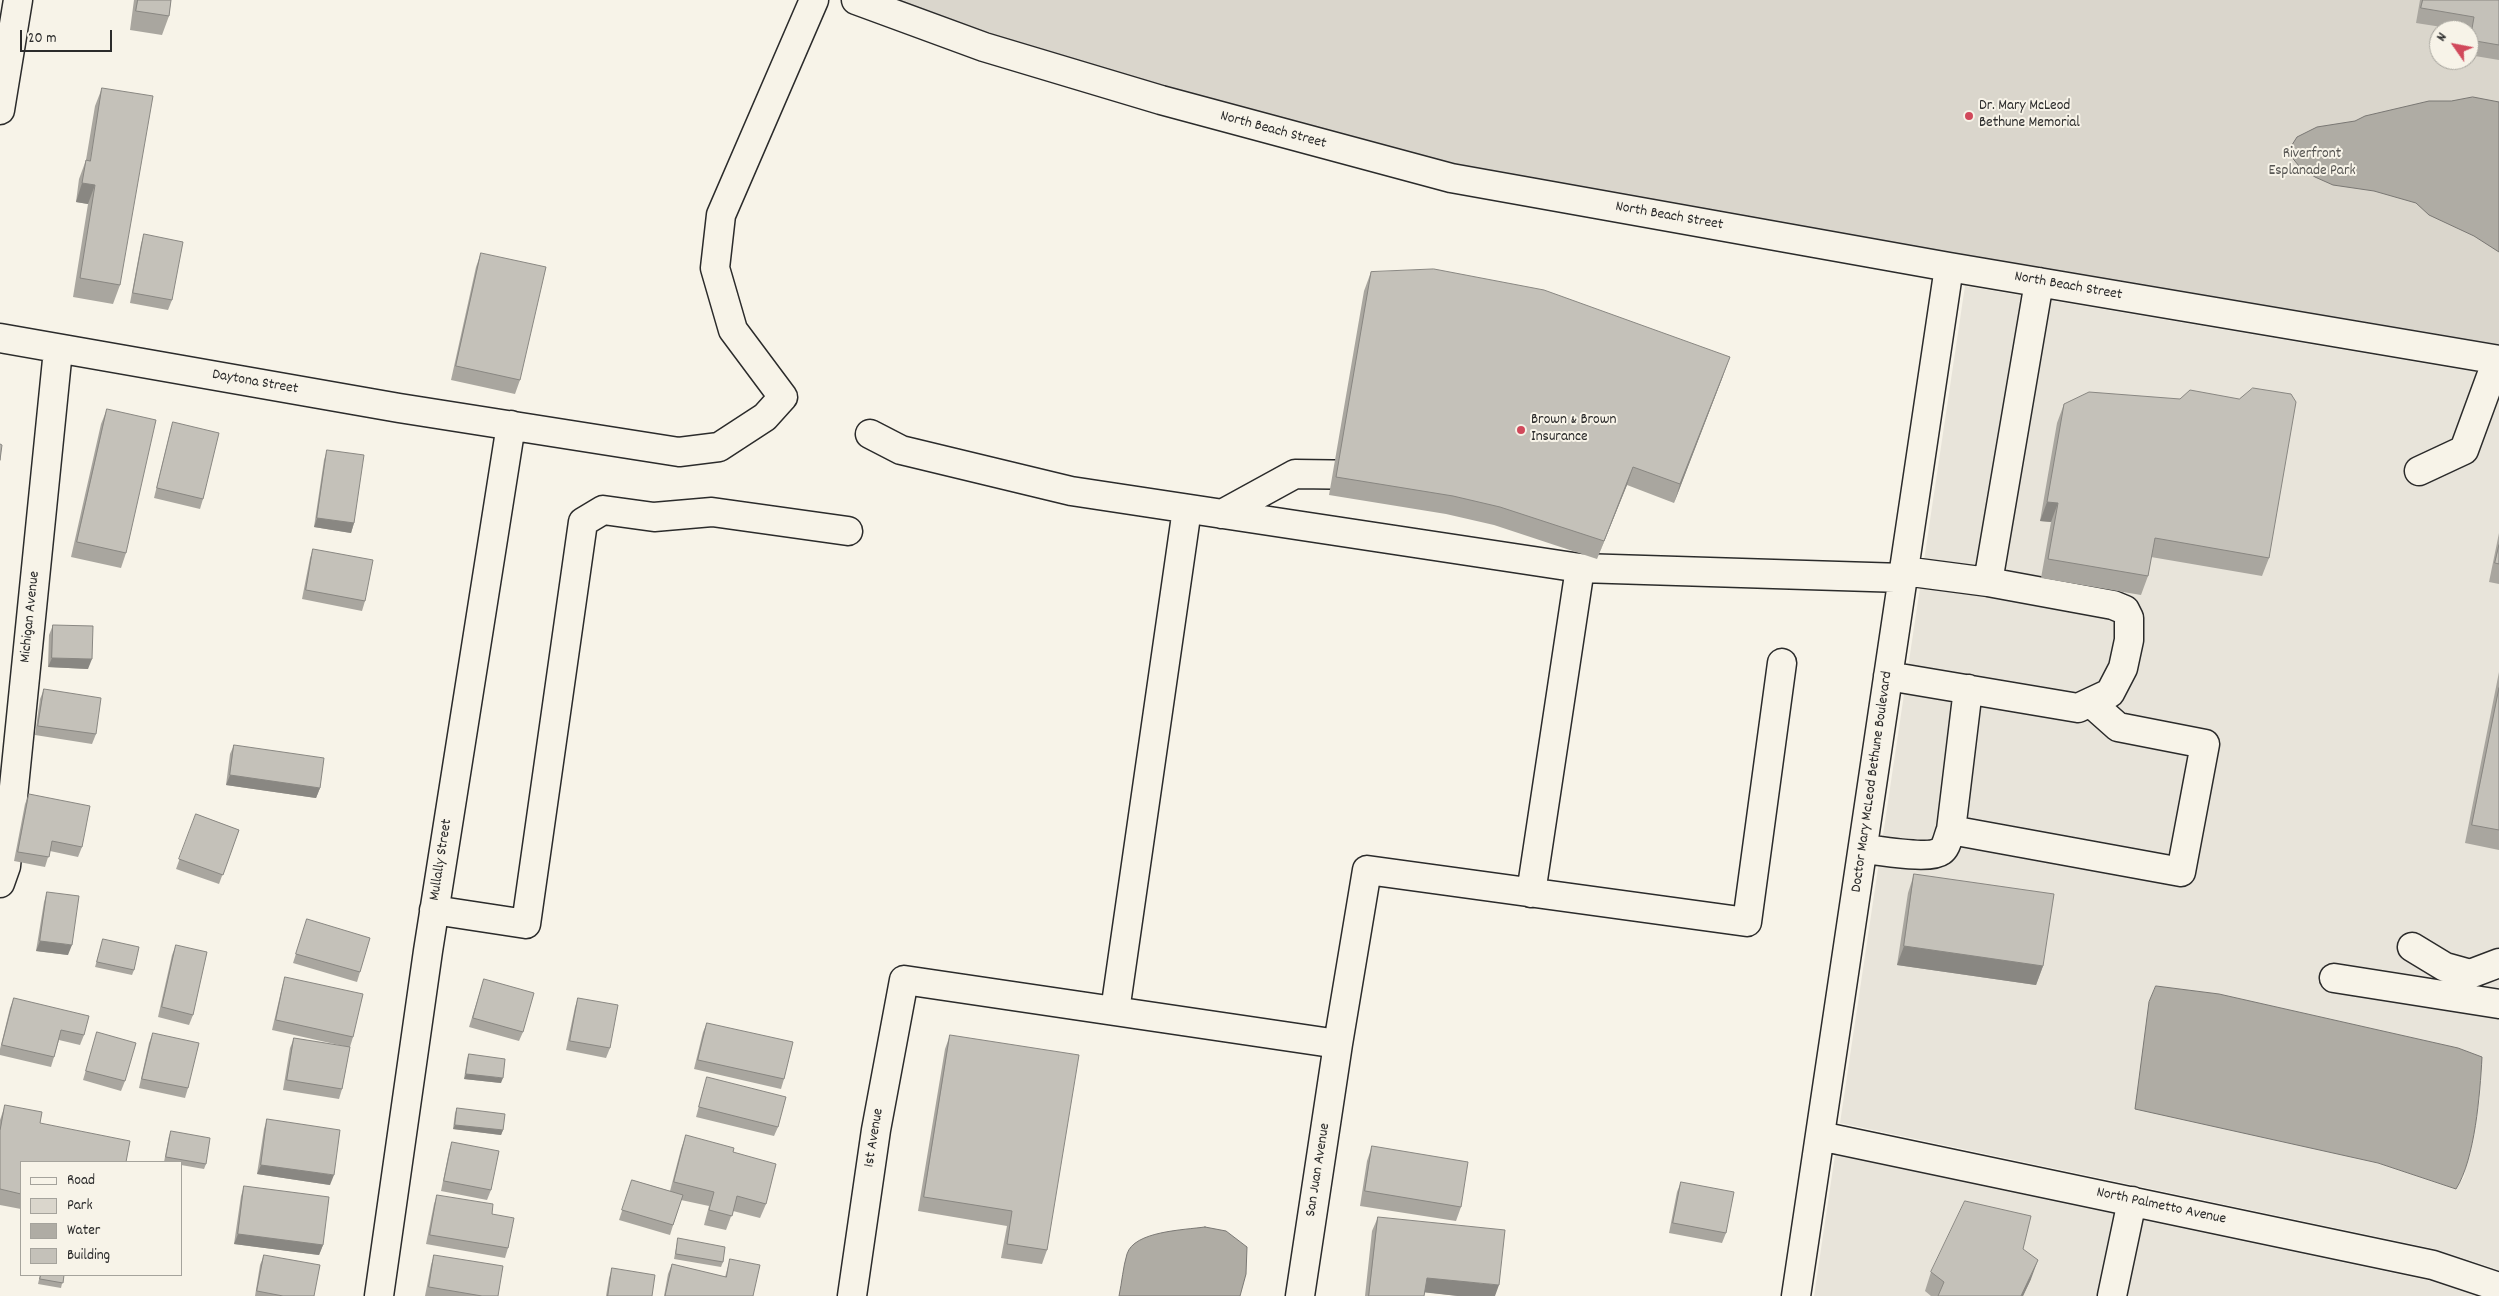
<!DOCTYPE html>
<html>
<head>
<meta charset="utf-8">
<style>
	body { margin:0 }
	#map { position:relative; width:2499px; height:1296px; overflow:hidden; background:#f7f3e8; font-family:Dekko,sans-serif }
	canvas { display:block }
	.legend { position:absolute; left:20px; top:1161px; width:162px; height:115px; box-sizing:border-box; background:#f7f3e8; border:1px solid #a5a39c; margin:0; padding:6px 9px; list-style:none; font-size:15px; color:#2b2b2b }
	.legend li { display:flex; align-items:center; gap:10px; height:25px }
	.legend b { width:25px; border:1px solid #a5a39c }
	.north { position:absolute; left:2429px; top:20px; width:50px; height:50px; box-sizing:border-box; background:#f7f3e8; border:1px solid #a5a39c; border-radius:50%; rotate:303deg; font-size:14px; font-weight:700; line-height:20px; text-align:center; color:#2b2b2b }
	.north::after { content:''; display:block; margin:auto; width:18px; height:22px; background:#d1495b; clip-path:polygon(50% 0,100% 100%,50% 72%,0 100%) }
	.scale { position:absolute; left:20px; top:30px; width:92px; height:22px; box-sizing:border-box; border:2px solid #2b2b2b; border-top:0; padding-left:6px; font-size:15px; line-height:18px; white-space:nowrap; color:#2b2b2b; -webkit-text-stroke:4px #f7f3e8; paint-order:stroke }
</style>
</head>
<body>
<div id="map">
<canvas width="2499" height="1296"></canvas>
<ul class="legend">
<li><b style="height:6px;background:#f7f3e8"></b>Road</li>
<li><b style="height:14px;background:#dad6cc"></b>Park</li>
<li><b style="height:14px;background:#afaca4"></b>Water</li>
<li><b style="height:14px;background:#c4c1b9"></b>Building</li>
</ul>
<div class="north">N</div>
<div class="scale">20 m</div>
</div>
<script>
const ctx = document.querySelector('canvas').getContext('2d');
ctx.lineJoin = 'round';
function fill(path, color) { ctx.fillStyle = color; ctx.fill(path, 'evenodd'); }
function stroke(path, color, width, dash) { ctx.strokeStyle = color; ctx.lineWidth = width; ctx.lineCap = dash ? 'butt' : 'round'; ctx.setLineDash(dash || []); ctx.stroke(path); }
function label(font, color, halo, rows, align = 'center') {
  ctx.font = font + ' Dekko,sans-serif'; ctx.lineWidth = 4; ctx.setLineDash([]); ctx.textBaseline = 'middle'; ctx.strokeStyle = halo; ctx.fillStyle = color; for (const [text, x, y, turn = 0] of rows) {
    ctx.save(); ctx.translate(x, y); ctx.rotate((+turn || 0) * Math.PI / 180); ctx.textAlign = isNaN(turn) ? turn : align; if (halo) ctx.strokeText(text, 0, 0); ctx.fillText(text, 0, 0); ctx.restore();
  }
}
const built = new Path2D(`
	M1965,286l534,90v894l-64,-21 -595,-126zM2156,986l63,8 239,54 23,9 -1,41 -16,79 -9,12 -77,-26z
	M1835,1155l596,126 45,15h-662z`);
const green = new Path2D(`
	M856,0h1643v360l-1048,-182zM2439,30h30v30h-30z`);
const water = new Path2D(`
	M2473,97l26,5v150l-25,-16 -45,-21 -13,-12 -42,-12 -41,-6 -18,-8 -16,-11 -9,-11v-7l7,-11 20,-10 38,-6 10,-5 64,-15h22z
	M2156,986l63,8 239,54 24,9c-2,37 -7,102 -26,132l-78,-26 -243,-54 14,-107z
	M1205,1227l21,4 21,16 -1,27 -6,22h-121c3,-14 4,-29 8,-42 7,-23 57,-24 78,-27z`);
const minor = new Path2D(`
	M856,0l128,47 177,53 290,78 498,89 550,93
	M0,110l18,-110
	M0,338l399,70 280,44 40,-5 46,-30 18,-20 -50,-67 -18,-62 6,-53 93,-215
	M870,434l31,16 170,41 509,77 323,10
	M2419,471l45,-21 33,-90
	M1222,514l73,-40 75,1
	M1904,571l84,11 51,-300
	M1888,676l190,32 32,-15 13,-25 6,-28v-22l-4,-8 -12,-5 -125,-23
	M1951,830l230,42 24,-128 -87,-17 -27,-24
	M1863,849c17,1 66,11 78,2 6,-4 7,-15 10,-21l17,-141
	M0,883l6,-17 52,-516
	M1531,893l49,-325
	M434,910l92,14 57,-402 20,-12 51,7 58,-5 136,19
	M2412,947l33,20 25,7 29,-11
	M2334,978l165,26
	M1115,1011l72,-502
	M1820,1136l613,129 66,22
	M379,1296l49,-345 83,-526
	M852,1296l24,-166 28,-150 434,64 29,-174 380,52 35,-259
	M1300,1296l38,-252
	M1796,1296l153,-1029
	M2112,1296l20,-95`);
const wall = new Path2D(`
	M134,0h37l-2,16 -7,19 -32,-5z
	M2420,0h79v60l-30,-5v-25h-8l-45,-7z
	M102,88l18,197 -7,19 -40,-7 15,-93 -12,-2 3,-23 7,-19 9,-54z
	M144,234l28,66 -4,10 -38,-7 11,-59z
	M481,253l39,127 -5,14 -64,-14 25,-113z
	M1371,272l352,104 -49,127 -47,-18 -30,74 -103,-34 -48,-11 -117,-19 35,-204z
	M2064,404l205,154 -7,18 -111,-19 -3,19 -7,19 -100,-17 10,-56 -11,-1 17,-98z
	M107,409l19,144 -5,15 -50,-11 30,-133z
	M173,422l30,77 -3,10 -46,-11 16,-66z
	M327,450l27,73 -3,10 -37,-6 10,-67z
	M2499,533v51l-10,-2z
	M313,549l52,52 -3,10 -60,-12 8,-41z
	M53,625l35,44 -40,-2 1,-32z
	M2499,672v178l-34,-7z
	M44,689l52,45 -4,10 -57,-9 5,-36z
	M234,745l86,43 -4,10 -90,-13 4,-31z
	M29,794l53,53 -4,10 -28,-6 -5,16 -31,-6 11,-57z
	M196,814l43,16 -20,54 -43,-15z
	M1914,874l129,92 -7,19 -139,-20 11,-72z
	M47,892l21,63 -32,-4 8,-49z
	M307,919l53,53 -3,10 -64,-19z
	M103,939l31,31 -2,5 -37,-8z
	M176,945l17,70 -4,10 -31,-8 14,-62z
	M285,977l68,60 -3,10 -8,42 -3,10 -56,-9 7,-42 4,-10 54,9 -76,-17 10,-43z
	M484,979l39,53 -4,9 -50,-14z
	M14,998l70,37 -4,10 -21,-5 -5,17 -3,10 -51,-12v-6l10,-41z
	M578,998l32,50 -4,10 -40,-8 9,-43z
	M707,1023l77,56 -3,10 -87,-20 9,-37z
	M97,1032l28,49 -4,10 -38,-11z
	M153,1033l35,55 -3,10 -46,-10 10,-45z
	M950,1035l97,215 -5,14 -41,-6 6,-32 -89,-15 27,-162z
	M469,1054l32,29 -37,-4 3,-20z
	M707,1077l71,50 -4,9 -78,-19 8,-30z
	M5,1105l16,57v47l-21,-4v-85z
	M457,1108l46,22 -2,5 -48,-6 2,-16z
	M267,1119l63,66 -73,-11 7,-45z
	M171,1131l35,33 -2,5 -23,-4v-3h-17l5,-26z
	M686,1135l47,17 33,52 -6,14 -27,-7 -7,19 -22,-5 5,-19 -28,-6 -11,35 -51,-15 13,-40 38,11 11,-42z
	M452,1142l39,48 -4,10 -46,-9 8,-40z
	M1372,1146l89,61 -5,14 -96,-15 7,-45z
	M1681,1182l45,51 -4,10 -53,-10 8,-41z
	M244,1186l79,59 -4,10 -85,-11 7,-48z
	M437,1195l55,19 16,34 -3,10 -79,-14 8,-40z
	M1378,1217l117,79h-37l-33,-4 -1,4h-59l7,-65z
	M678,1238l45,24 -2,5 -47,-8 3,-16z
	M2023,1249l8,30 -8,17h-92l-6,-5 6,-19z
	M264,1255l50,41h-59l5,-31z
	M434,1255l64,41h-73l6,-31z
	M730,1259l23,37h-89l4,-22 4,-10 53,13z
	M612,1268l40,28h-46l3,-18z
	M40,1275h24l-3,13 -23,-4z`);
const shadedWall = new Path2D(`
	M82,183l13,2 -7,19 -12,-2z
	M1730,357l-7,19 -49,127 6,-19z
	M1633,467l-6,18 -30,74 7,-18z
	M2047,502l11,1 -7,19 -11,-1z
	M317,518l37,5 -3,10 -37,-6z
	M52,658l40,1 -4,10 -40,-2z
	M230,775l90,13 -4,10 -90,-13z
	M40,941l32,4 -4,10 -32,-4z
	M1904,946l139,20 -7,19 -139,-20z
	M466,1074l37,4 -2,5 -37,-4z
	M455,1125l48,5 -2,5 -48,-6z
	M261,1165l73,10 -4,10 -73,-11z
	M238,1234l85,11 -4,10 -85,-11z
	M2038,1260l-7,19 -8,17h-2z
	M1427,1278l72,7 -4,11h-37l-37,-4z`);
const building = new Path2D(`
	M138,0h33l-2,16 -33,-5z
	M2423,0h76v45l-29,-5 4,-23 -53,-9z
	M102,88l51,8 -33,189 -40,-7 15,-93 -13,-2 4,-23 4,1z
	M144,234l39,8 -11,58 -39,-7z
	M481,253l65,14 -26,113 -64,-14z
	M1434,269l110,21 186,67 -50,127 -47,-17 -29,74 -104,-34 -47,-11 -117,-19 35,-205z
	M2253,388l38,6 5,8 -27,156 -114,-20 -7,38 -100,-17 10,-56 -11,-1 17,-98 25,-12 91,7 10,-9 49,9z
	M107,409l49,11 -30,133 -49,-11z
	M173,422l46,11 -16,66 -46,-11z
	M0,444l2,1 -2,15z
	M327,450l37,5 -10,68 -37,-5z
	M2499,545v19l-4,-1z
	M313,549l60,11 -8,41 -59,-11z
	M53,625l40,1 -1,33 -40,-1z
	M2499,688v142l-27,-5z
	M44,689l57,9 -5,36 -58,-8z
	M234,745l90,13 -4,30 -90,-13z
	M29,794l61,12 -8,41 -30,-6 -3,16 -31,-5z
	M196,814l43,16 -16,45 -44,-16z
	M1914,874l140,20 -11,72 -139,-20z
	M47,892l32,4 -7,49 -32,-4z
	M307,919l63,19 -10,34 -64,-18z
	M103,939l36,8 -5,23 -37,-8z
	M176,945l31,7 -14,63 -31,-8z
	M285,977l78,17 -10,43 -77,-17z
	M484,979l50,14 -11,39 -50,-14z
	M14,998l75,18 -5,19 -23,-5 -7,27 -52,-12z
	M578,998l40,7 -8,43 -40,-7z
	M707,1023l86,19 -9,37 -86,-19z
	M97,1032l39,11 -11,38 -39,-10z
	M153,1033l46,10 -11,45 -46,-9z
	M950,1035l129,20 -32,195 -40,-6 5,-33 -88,-14z
	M294,1038l56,9 -8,42 -55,-9z
	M469,1054l36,5 -2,19 -37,-4z
	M707,1077l79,20 -8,30 -79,-20z
	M5,1105l37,7 -2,11 90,18 -4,21h-105v32l-21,-5v-58z
	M457,1108l48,6 -2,16 -48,-5z
	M267,1119l73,11 -6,45 -73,-10z
	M171,1131l39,7 -4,26 -40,-7z
	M686,1135l48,13 -1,4 43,12 -10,40 -29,-8 -5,20 -23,-6 5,-18 -40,-10z
	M452,1142l47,9 -8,39 -47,-9z
	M1372,1146l96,16 -7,45 -96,-16z
	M632,1180l51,15 -10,30 -51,-15z
	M1681,1182l53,10 -8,41 -53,-10z
	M244,1186l85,11 -6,48 -85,-11z
	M437,1195l56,9 -1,10 22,4 -6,30 -78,-13z
	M1965,1201l66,15 -8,33 15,11 -17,36h-83l6,-14 -13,-10z
	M1378,1217l127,13 -6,55 -72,-7 -3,18h-55z
	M678,1238l47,9 -2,15 -47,-8z
	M264,1255l56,10 -6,31h-31l-26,-5z
	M434,1255l69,11 -5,30h-16l-53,-9z
	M730,1259l30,6 -7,31h-88l7,-32 54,13z
	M612,1268l43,7 -3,21h-44z
	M41,1275h23l-1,8 -23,-4z`);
const markers = [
	[1969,116,5,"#d1495b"],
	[1521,430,5,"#d1495b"]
];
const poiNames = [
	["Dr. Mary McLeod",1979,107],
	["Bethune Memorial",1979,124],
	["Brown & Brown",1531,421],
	["Insurance",1531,438]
];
const streetNames = [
	["North Beach Street",1273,131,15],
	["North Beach Street",1669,217,10],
	["North Beach Street",2068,287,10],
	["Daytona Street",255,383,10],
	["Michigan Avenue",31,617,-84],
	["Doctor Mary McLeod Bethune Boulevard",1873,782,-82],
	["Mullally Street",442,860,-81],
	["1st Avenue",875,1138,-81],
	["San Juan Avenue",1319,1170,-81],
	["North Palmetto Avenue",2161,1207,12]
];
const parkNames = [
	["Riverfront",2312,155],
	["Esplanade Park",2312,172]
];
fill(built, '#e8e4da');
fill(green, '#dad6cc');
fill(water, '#afaca4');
stroke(water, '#7a7874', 1);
stroke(minor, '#2b2b2b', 31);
stroke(minor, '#f7f3e8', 28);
fill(wall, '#a9a69f');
fill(shadedWall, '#898782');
fill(building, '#c4c1b9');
stroke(building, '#898782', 1);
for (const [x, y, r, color] of markers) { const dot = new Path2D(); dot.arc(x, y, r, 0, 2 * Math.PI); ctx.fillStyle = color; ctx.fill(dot); stroke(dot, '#f7f3e8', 2); }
label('15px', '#2b2b2b', '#f7f3e8', poiNames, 'left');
label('15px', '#2b2b2b', '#f7f3e8', streetNames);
label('15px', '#575653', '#f7f3e8', parkNames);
</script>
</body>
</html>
